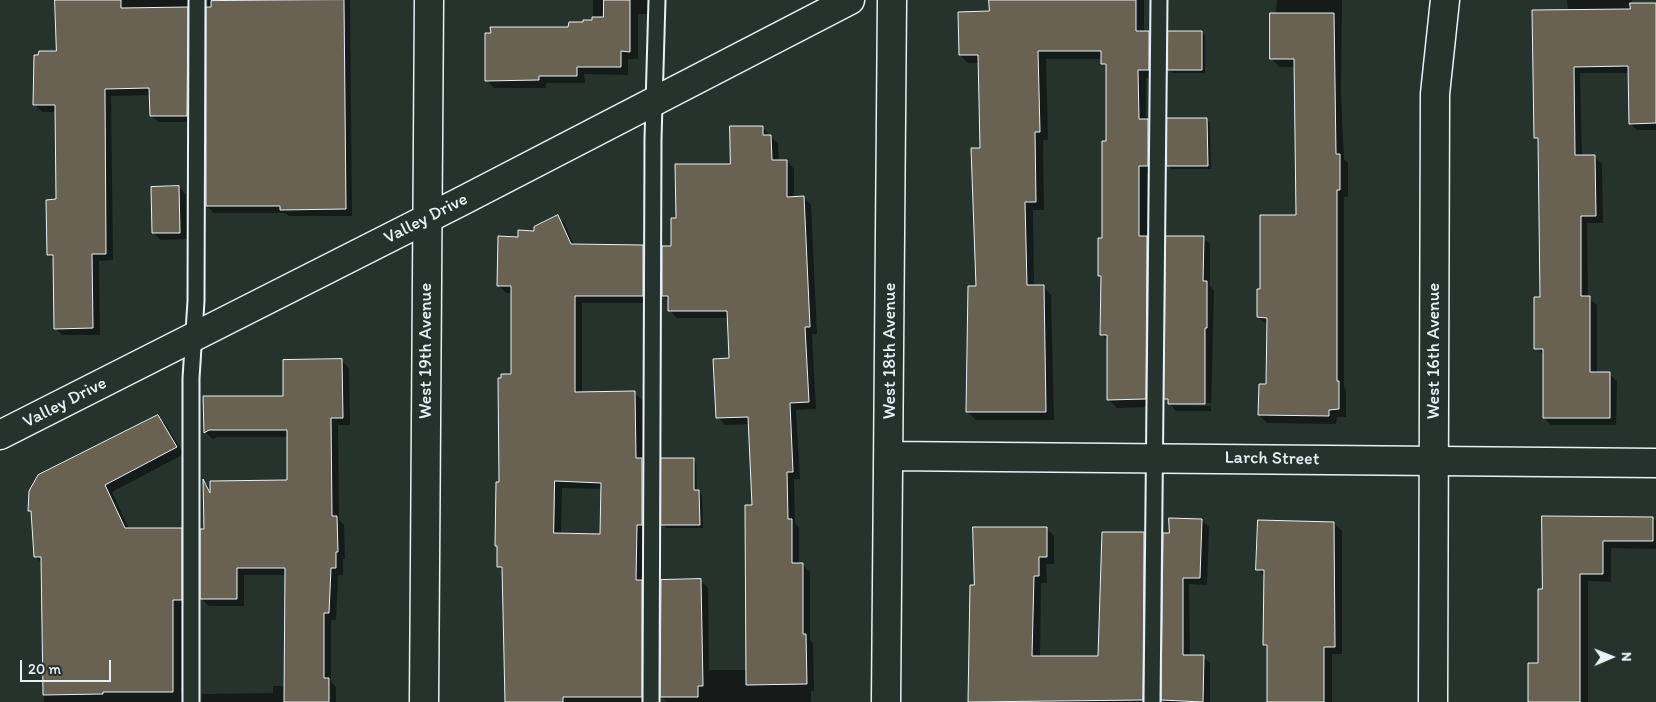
<!DOCTYPE html>
<html>
<head>
<meta charset="utf-8">
<style>
	body { margin:0 }
	#map { position:relative; width:1656px; height:702px; overflow:hidden; background:#26332d; font-family:Itim,sans-serif }
	canvas { display:block }
	.north { position:absolute; left:1586px; top:632px; width:50px; height:50px; -webkit-text-stroke:4px #26332d; paint-order:stroke; rotate:89deg; font-size:14px; font-weight:700; line-height:20px; text-align:center; color:#e8f1f8 }
	.north::after { content:''; display:block; margin:auto; width:18px; height:22px; background:#e8f1f8; clip-path:polygon(50% 0,100% 100%,50% 72%,0 100%) }
	.scale { position:absolute; left:20px; top:660px; width:91px; height:22px; box-sizing:border-box; border:2px solid #e8f1f8; border-top:0; padding-left:6px; font-size:15px; line-height:18px; white-space:nowrap; color:#e8f1f8; -webkit-text-stroke:4px #26332d; paint-order:stroke }
</style>
</head>
<body>
<div id="map">
<canvas width="1656" height="702"></canvas>
<div class="north">N</div>
<div class="scale">20 m</div>
</div>
<script>
const ctx = document.querySelector('canvas').getContext('2d');
ctx.lineJoin = 'round';
function fill(path, color) { ctx.fillStyle = color; ctx.fill(path, 'evenodd'); }
function stroke(path, color, width, dash) { ctx.strokeStyle = color; ctx.lineWidth = width; ctx.lineCap = dash ? 'butt' : 'round'; ctx.setLineDash(dash || []); ctx.stroke(path); }
function label(font, color, halo, rows, align = 'center') {
  ctx.font = font + ' Itim,sans-serif'; ctx.lineWidth = 4; ctx.setLineDash([]); ctx.textBaseline = 'middle'; ctx.strokeStyle = halo; ctx.fillStyle = color; for (const [text, x, y, turn = 0] of rows) {
    ctx.save(); ctx.translate(x, y); ctx.rotate((+turn || 0) * Math.PI / 180); ctx.textAlign = isNaN(turn) ? turn : align; if (halo) ctx.strokeText(text, 0, 0); ctx.fillText(text, 0, 0); ctx.restore();
  }
}
const shadow = new Path2D(`
	M57,0h141l-4,122h-36l-7,-7v-20l-40,1 2,164 -14,1 1,74h-38l-7,-7v-67l-7,-7 10,-53 -2,-89h-14l-7,-7 23,-53z
	M208,0h142l2,216h-63l-4,-3h-71l-7,-7z
	M593,0h55v14h-10v45h-10v16l-44,-1 1,9h-39v5h-52l-7,-8 83,-51v-6l23,-2z
	M990,0h154v33h5l8,8v37h-11v42l10,8v46h-9v63l8,8 -2,162 -36,1 -9,-9 1,-57 -7,-7v-56l-3,-3 4,-37 4,-97v-74l-4,-5v-4h-57l2,81h-5l1,70h-11l1,76h9l8,9 3,125h-78l-8,-8 9,-125 4,-138 -1,-86h-12l-8,-8 31,-43z
	M1277,0h65l-1,92 3,67 4,4v34h-4v190l2,3v27h-9l-1,7 -69,-1 -8,-8 9,-30v-60l-10,-8 4,-27 35,-74 -2,-149h-16l-7,-8z
	M1567,0h65v5l24,-1v126h-19l-7,-7 -1,-50h-49l2,84 12,-1 8,8 1,59h-16l1,75 9,7v68l12,1 8,7 -1,44h-65l-7,-7 1,-63 -10,-7 6,-50 -1,-156 -5,-5 33,-126z
	M1202,32l3,4v37h-33l-3,-3z
	M1207,119l3,4 1,46h-40l-3,-4z
	M762,127l16,17 1,18 8,-1 7,8v29l9,-1 8,8 6,129h-5l4,75 -20,1 4,69h-6l1,44 4,5v36h3l8,8v68l3,3 1,48h-3v11h-144l-5,-5v-116l38,-1 8,8 1,82h38l7,-164 -4,-82 -25,1 -7,-8 12,-58 -2,-41h-51l-8,-8v-8l-6,-6 14,-77 54,-54z
	M179,187l7,8 1,44 -27,1 -7,-8z
	M558,217l7,7 9,22 69,1 7,7v49h-68v90h52l8,7 1,60 7,7 -1,65h-5l-1,50 6,7v113h-143l-3,-130 -4,-5v-19l-2,-2 3,-63 12,-108v-82h-6l-8,-8 21,-47 17,-6zM562,488l40,1 -1,46 -40,-1z
	M1203,237l7,7v42l4,4 -3,121h-35l-10,-12zM1170,403h41v3l-39,-1z
	M342,361l7,7 1,57h-12l1,95 5,5 1,34h-2v16h-5l-2,45h-5v62l5,5v15h-135l1,-8 71,-1v-7h12l1,-111h-42v31h-35l-7,-7 4,-69 -1,-48 6,7 77,-8v-44h-71l-4,2 -8,-7v-34l79,-1z
	M158,417l8,8 18,29 -72,38 17,37 52,1 8,7v70h-8v86l8,9h-145l-1,-138 -8,-7 -2,-44 -3,-3z
	M693,459l3,4 1,28 5,3 1,34h-37l-4,-4z
	M1543,517l110,1 3,3v28l-45,-1v34l-23,-1v121h-58l10,-38z
	M1171,520l31,1 7,6 -2,58 -18,-1 1,72 13,1 7,6v39h-45l-2,-3z
	M1334,523l8,8v123h-10v48h-64v-53l-4,-4 1,-68 -7,-8z
	M1046,528l8,8v28h-8l1,19h-6l-1,74h59l45,-123 8,7 -2,161h-181l2,-116h4z`);
const building = new Path2D(`
	M55,0h66v8l67,-1 -1,109h-37l-1,-28 -44,1 1,165h-14l1,74 -39,1 -1,-74h-6l-1,-55 10,-1 -1,-94h-22l1,-50h4l1,-4h17z
	M344,0l2,209 -66,1v-4h-74v-199h5v-6z
	M604,0h26v52l-9,-1v16h-44v9h-38v4l-54,1v-48h6l-1,-6h78l1,-5h14v-2h9v-3h11z
	M989,0h147v31h13v39h-11l1,49h9v47h-9v70h8l-1,163 -39,1v-65h-7l1,-59h-3v-38h4v-97h4v-77h-5v-13h-63l2,81h-5l1,70h-11l2,83h17l2,127h-80l2,-126h8l-5,-138h9l-2,-93h-19l-1,-43 31,-1z
	M1630,3h26v120l-27,1 -1,-58 -54,1 1,88h20l1,61h-15v80h9v76h20v46h-67v-69h-9v-52h6l-2,-159h-4l-2,-128 98,-1z
	M1270,13h64l2,141h4v36h-3v191h2v28l-10,1v6l-71,-1 1,-31h7l1,-66 -10,-1v-28h3v-74h36l-2,-156h-24z
	M1168,31h34v39h-34z
	M1167,118h40l1,48h-41z
	M730,126h33v9h8l1,25h15v37l17,-1 6,131h-5l4,75 -19,1 3,69h-6l1,47h4v44h11v71h3l1,50 -61,1 -1,-180h7l-4,-88 -32,1 -3,-59 16,-1 -2,-47h-59v-15h-6v-50h9v-28h5l-1,-54h55z
	M179,186l1,47h-28l-1,-46z
	M558,215l13,29 72,1v51h-68v96l60,-1 1,67h6v67h-5l-1,55h6v117h-79v5h-58l-3,-135h-5v-21h-2l1,-64h3l-1,-104h3v-4h10v-88h-14l1,-50 20,1v-7l16,1v-4zM555,481l46,2 -1,51 -46,-1z
	M1166,236h38l-1,45h4v47h-2v76h-37v-5h-4z
	M342,359l1,59h-12l1,98h5l1,36h-2v16h-5l-2,45h-5v65h5v24h-45l1,-134h-48v31h-37v-70h4l-1,-50 7,14v-12l77,-1v-50h-78l-5,3 -1,-37h80v-36z
	M158,415l19,32 -72,38 20,43h57v72h-9v92h-70v2l-60,1 -2,-138h-7l-3,-46h-3l1,-20 9,-16z
	M661,458h33v32h5l1,35h-39z
	M1542,516l111,1v24h-50v33h-23v128h-52v-39h10v-74h4z
	M1169,518l33,1 -2,59h-17v77h21l-1,47 -42,-2 2,-167h6z
	M1258,520l76,2 1,125h-11v55h-57v-57h-4l1,-75h-8z
	M973,527h74v30h-8v19h-5l-2,80h66l4,-124h42l-1,168 -175,2 2,-117h4z
	M701,579l2,107h-5v11h-38l1,-117z`);
const service = new Path2D(`
	M191,702v-324l5,-77 1,-301
	M651,702l2,-563 4,-139
	M1152,702l7,-702`);
const minor = new Path2D(`
	M0,435l460,-233 390,-202
	M889,456l767,7
	M424,702l5,-702
	M886,702l6,-702`);
const secondary = new Path2D(`
	M1433,702l2,-608 10,-94`);
const streetNames = [
	["Valley Drive",426,219,-27],
	["West 19th Avenue",426,351,-90],
	["West 18th Avenue",890,351,-90],
	["West 16th Avenue",1434,351,-90],
	["Valley Drive",65,403,-27],
	["Larch Street",1272,459,1]
];
fill(shadow, '#0007');
fill(building, '#696252');
stroke(building, '#e8f1f8', 1);
stroke(service, '#e8f1f8', 19);
stroke(minor, '#e8f1f8', 31);
stroke(secondary, '#e8f1f8', 31);
stroke(service, '#26332d', 15);
stroke(minor, '#26332d', 28);
stroke(secondary, '#26332d', 28);
label('18px', '#e8f1f8', '#26332d', streetNames);
</script>
</body>
</html>
